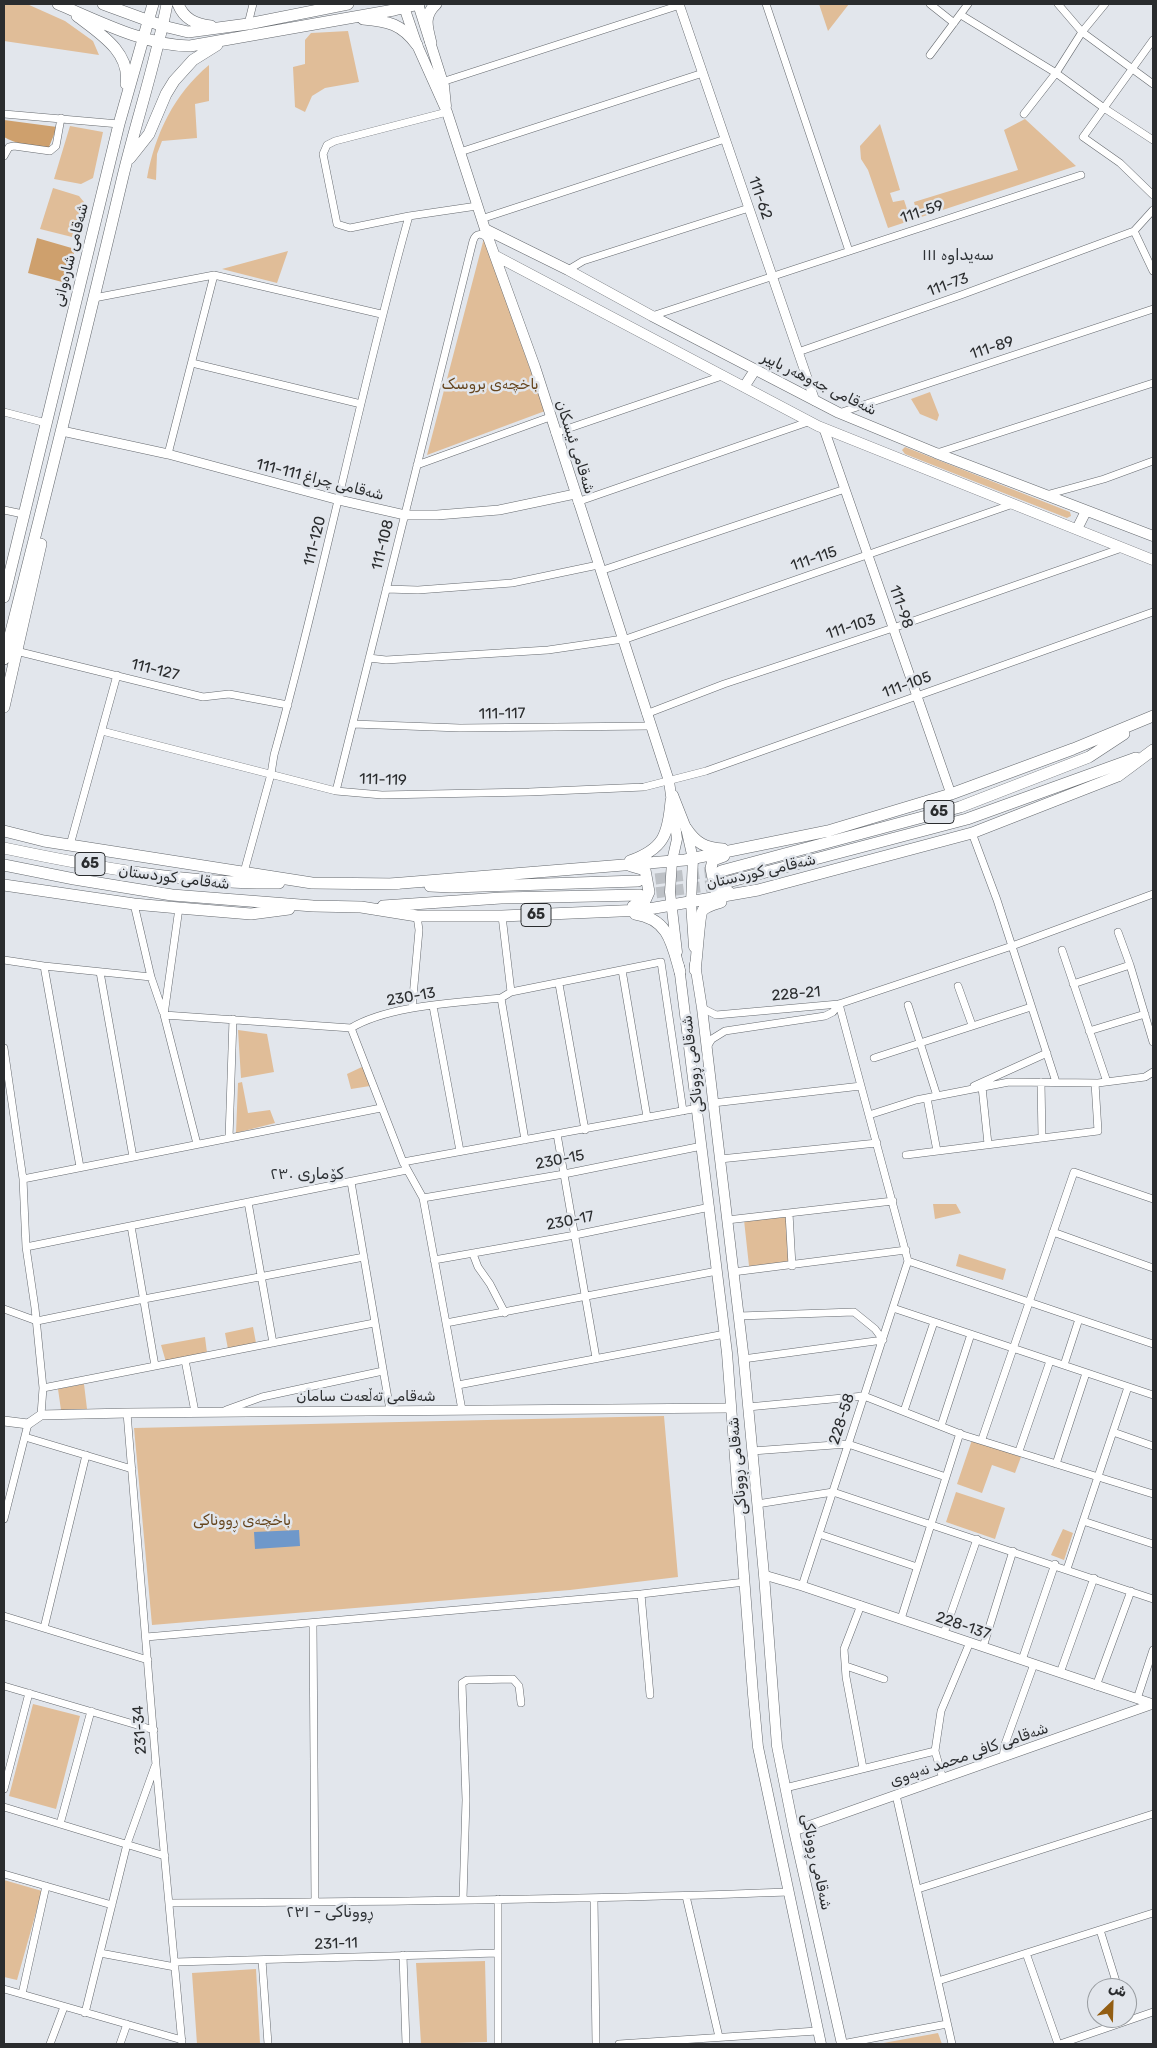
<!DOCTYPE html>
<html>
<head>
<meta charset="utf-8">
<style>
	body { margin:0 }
	#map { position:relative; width:1157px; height:2048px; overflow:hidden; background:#e2e6ec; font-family:Rubik,"Noto Naskh Arabic",sans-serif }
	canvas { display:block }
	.frame { position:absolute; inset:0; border:5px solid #2a2c2e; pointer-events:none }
	.north { position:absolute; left:1087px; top:1978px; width:50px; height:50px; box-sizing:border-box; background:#e2e6ec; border:1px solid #989ca0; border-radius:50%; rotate:24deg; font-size:14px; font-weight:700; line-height:20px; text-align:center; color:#2a2c2e }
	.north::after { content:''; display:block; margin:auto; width:18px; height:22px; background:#935e13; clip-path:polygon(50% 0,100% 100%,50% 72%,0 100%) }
</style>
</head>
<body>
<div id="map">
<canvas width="1157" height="2048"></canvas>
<div class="frame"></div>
<div class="north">ش</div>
</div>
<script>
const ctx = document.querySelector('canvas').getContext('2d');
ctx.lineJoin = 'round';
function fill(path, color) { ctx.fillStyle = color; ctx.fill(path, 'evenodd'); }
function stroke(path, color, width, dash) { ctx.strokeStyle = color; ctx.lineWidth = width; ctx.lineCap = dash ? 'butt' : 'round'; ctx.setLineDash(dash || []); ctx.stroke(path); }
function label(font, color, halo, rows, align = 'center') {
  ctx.font = font + ' Rubik,"Noto Naskh Arabic",sans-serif'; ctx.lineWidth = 5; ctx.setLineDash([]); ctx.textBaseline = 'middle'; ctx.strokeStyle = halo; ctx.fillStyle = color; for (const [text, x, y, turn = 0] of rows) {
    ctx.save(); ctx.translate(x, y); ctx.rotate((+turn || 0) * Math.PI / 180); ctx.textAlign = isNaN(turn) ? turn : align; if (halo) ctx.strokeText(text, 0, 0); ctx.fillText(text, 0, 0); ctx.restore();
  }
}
const green = new Path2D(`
	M4,4h23l38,17 28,20 6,14 -95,-14z
	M819,4h30l-21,27z
	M348,31l11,51 -34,6 -13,8 -7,16 -10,-5 -2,-40 12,-3v-24l6,-7z
	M209,65v36l-14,3 2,34 -35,3 -5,13 -1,26 -9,-2c8,-44 27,-84 62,-113z
	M1025,119l51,47 -188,62 -20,-58 -7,-11 -1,-13 20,-22 20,66 -10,3 3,9 11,-2 3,9 8,-3 -1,-4 104,-32 -14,-40z
	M70,126l33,6 -10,46 -12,6 -27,-5z
	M53,188l26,8 5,6 -12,35 -32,-8z
	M484,238l61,173 -118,44z
	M288,251l-11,32 -55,-14z
	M930,392l9,23 -2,6 -17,-7 -9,-15z
	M905,447l165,65 1,4 -4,2 -162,-64 -3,-4z
	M238,1030l29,4 7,38 -33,6z
	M364,1066l6,20 -19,3 -4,-15z
	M242,1082l6,31 22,-3 5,13 -39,10 2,-50z
	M933,1204h23l5,9 -26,6z
	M787,1217l4,47 -42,2 -5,-46z
	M959,1254l47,15 -3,11 -47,-14z
	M253,1327l3,16 -28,6 -3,-16z
	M205,1337l2,16 -41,9 -5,-17z
	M84,1384l3,25 -26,1 -3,-21z
	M664,1416l14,161 -108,13 -418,35 -18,-197z
	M972,1440l49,17 -6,16 -23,-8 -10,28 -25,-9z
	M956,1492l49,16 -10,31 -49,-17z
	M1063,1529l10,4 -9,27 -13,-5z
	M33,1704l47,12 -24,93 -47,-13z
	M4,1880l38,11 -25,89 -13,-3z
	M485,1961l2,81 -66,2 -5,-81z
	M256,1969l4,75h-63l-5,-71z
	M938,2033l4,11h-64z`);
const forest = new Path2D(`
	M4,120l53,7 -8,20c-14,1 -33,-3 -45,-10z
	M37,238l38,11 -9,34 -38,-10z`);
const water = new Path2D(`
	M299,1530l1,16 -45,3 -1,-17z`);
const trunkTunnel = new Path2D(`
	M639,881l80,-10
	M640,895l82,-11`);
const minor = new Path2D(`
	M766,4l83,247
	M930,4l24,19
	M1058,4l24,28 71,52
	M961,15l95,58 48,35 49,32
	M248,24l5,-20
	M1153,40l-70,97 37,26 33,32
	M930,55l38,-51
	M445,81l235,-76
	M447,112l-112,29 -8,4 -4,9 14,70 13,4 59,-12 68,-10
	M4,114l115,10
	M1024,114l32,-41 26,-41 23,-28
	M460,152l243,-79
	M4,156l5,-9 5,-1 36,5 6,-5 5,-28
	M481,219l244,-80
	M1134,231l19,40
	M568,270l15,-9 166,-53
	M94,298l120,-23 167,39
	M652,316l429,-141
	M798,352l163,-57 173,-64 19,-21
	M192,363l169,41
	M4,412l42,11
	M839,413l314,-104
	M555,433l167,-57
	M937,453l216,-70
	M168,454l46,-179
	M417,465l133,-48
	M1046,495l58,-16 49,-18
	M577,502l231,-80
	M4,510l19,4
	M600,571l245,-82
	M386,589l32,1 94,-7 86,-18
	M623,640l390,-136
	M16,651l187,46 26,-3 59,11
	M369,658l17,2 162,-10 75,-11
	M646,714l78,-30 169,-56 229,-80
	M353,724l107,4 191,-2
	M102,731l234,60 46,4 147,-3 115,-5 62,-16 447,-159
	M336,791l137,-550c3,-9 9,-8 15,-2
	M972,833l25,67 59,182
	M70,845l47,-170
	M244,872l27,-98 3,-19c50,-178 85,-361 135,-539
	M134,904l17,73 12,35
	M179,908l-15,107 33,129
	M502,916l9,76
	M1118,932l12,33
	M1062,950l45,132
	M4,960l40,6 107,11
	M44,966l36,201
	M622,970l25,147
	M100,972l33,185
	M559,984l26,146
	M1073,984l57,-19 23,77
	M958,986l14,39
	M501,998l24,142
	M908,1005l29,91
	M433,1006l27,145
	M412,1008l7,-78 -2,-14
	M702,1008l14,7 123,-11 173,-58 141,-52
	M164,1015l187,13c39,-23 105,-25 150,-30l10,-6 150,-30 22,149
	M351,1028l52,134 20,36 39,212
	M1089,1031l56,-17
	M707,1047l5,-8 13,-8 100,-15 8,-4 6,-8
	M4,1048l19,131 3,68 9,61 8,80 -2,27
	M874,1058l157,-51
	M1041,1082l1,56
	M974,1086l73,-33
	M982,1087l6,57
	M927,1098l10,53
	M713,1103l148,-17
	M869,1115l47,-15 93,-18 89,1 47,-6 8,-5
	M557,1134l39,224
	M229,1138l4,-119
	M906,1155l192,-24 -3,-48
	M720,1159l157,-16
	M403,1162l295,-54
	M23,1179l358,-71
	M351,1182l39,228
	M423,1198l141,-24 138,-28
	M248,1202l25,141
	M789,1213l3,53
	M727,1220l166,-19
	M131,1226l24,140
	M1053,1232l100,36
	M26,1247l381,-77
	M473,1254l5,13 12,17 15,29
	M434,1260l141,-25 135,-28
	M908,1261l245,83
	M733,1272l173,-22
	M893,1308l260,87
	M4,1309l33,12 107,-22 220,-42
	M739,1316l115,-4 21,17 8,11 -140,19
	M446,1323l271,-52
	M185,1360l10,52
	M1064,1365l15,-46
	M458,1385l267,-51
	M43,1388l331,-65
	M748,1407l116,-11 99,39 190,59
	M226,1410l36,-13 121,-26
	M904,1411l30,-89
	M127,1413l29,352 26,279
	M941,1426l30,-92
	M1113,1432l40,14
	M25,1437l107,32
	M982,1439l92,-267 79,27
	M752,1451l96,-7 98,33
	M1019,1451l31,-90
	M1056,1464l30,-91
	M757,1504l76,-12 320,107
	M4,1519l24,-95
	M1083,1521l70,23
	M819,1534l98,33
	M1067,1569l61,-182
	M802,1586l106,-325 -69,-257
	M641,1594l9,101
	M861,1605l-17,44 2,28 17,91
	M4,1616l144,44
	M901,1619l59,-186
	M313,1623l2,279
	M44,1628l42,-173
	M944,1633l33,-94
	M146,1637l495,-43 104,-12
	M983,1647l30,-96
	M1022,1660l33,-96
	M846,1666l38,13
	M1060,1673l34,-95
	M4,1686l150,44
	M1096,1686l35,-95
	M1137,1699l16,-49
	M1003,1757l2,-13 29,-80
	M943,1779l-8,-28 6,-40 29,-69
	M785,1788l150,-37
	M4,1789l25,-96
	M896,1795l56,249
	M4,1807l161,49
	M60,1824l31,-113
	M4,1874l108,31
	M918,1889l235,-75
	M686,1896l33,141
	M594,1898l2,146
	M463,1899l3,-99 -4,-117 5,-3 46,-1 6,7 2,17
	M498,1899v145
	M169,1903c207,-1 413,-3 620,-11
	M1100,1930l18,58
	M100,1953l75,14
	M1026,1953l32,91
	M403,1955l3,89
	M262,1960l6,84
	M175,1962l323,-9
	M938,1981l215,-68
	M4,1989l178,51
	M22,1994l24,-108
	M85,2013l42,-169 28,-78
	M50,2044l14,-37
	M120,2044l7,-20
	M619,2044l198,-13
	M842,2044l105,-20
	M1060,2044l93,-32`);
const tertiary = new Path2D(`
	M679,4l136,397
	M824,429l127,365
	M62,431l106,23 171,46 66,15h32l62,-5 76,-16
	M4,1421l24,3 13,-9 86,-2 604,-5
	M764,1575l38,11 351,118
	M794,1831l359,-127`);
const secondary = new Path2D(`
	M403,4l14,41 30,67 38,117 50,138 134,414 8,58 -5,22 -2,31 7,60
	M418,4l26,82 2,20
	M485,229l83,41 84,46 187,97 97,40 217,83
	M496,256l322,170 335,134
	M744,387l11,-17
	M1077,529l9,-18
	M673,795l13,33 7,31 -2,44 3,44
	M695,964l7,44 41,344 21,223 13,171 17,85 48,213
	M679,966l48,387 26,341 5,53 63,297`);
const primary = new Path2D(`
	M58,4c40,17 89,42 132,42l204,-36 25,-6
	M103,4l60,22 25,6 60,-8 100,-20
	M178,4c6,15 17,20 33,22
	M77,16c22,17 54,36 49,68
	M363,19c25,2 39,5 54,26
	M431,43c-4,-16 -8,-27 5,-39
	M130,158l19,-24 17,-40 8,-13 19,-21 24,-15
	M4,597l115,-473 34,-120
	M4,659c41,-161 81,-322 119,-483 14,-58 33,-114 44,-172
	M4,707l37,-163`);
const trunk = new Path2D(`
	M686,828c10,15 19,20 37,21
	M4,831l40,10 268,42 85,1
	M4,848c90,19 183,36 275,35
	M724,856l-11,4 -2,8 4,21 6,4 8,-1
	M630,861c33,-12 38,-25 41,-60
	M4,865l70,14 98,16 141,11 48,1 56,9h85l141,-6 115,-20 214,-57 146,-57 35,-26
	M631,866l14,4 4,22 -5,11 -11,3
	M721,871l239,-64 129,-50 35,-23
	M724,883l243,-64 169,-61
	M390,884l295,-24 143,-29 123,-37 122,-45 80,-33
	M4,885l130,19 45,4 72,6 38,-5
	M430,886l22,1 186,-6
	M383,906l118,-8 139,-3
	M635,914c34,5 37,30 45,58
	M695,970c2,-10 4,-56 8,-60 4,-4 12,-6 18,-8`);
const shields = [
	[939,812,30],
	[90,864,30],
	[536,915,30]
];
const shieldNames = [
	["65",939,812],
	["65",90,864],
	["65",536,915]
];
const streetNames = [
	["111-62",760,198,71],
	["111-59",922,212,-18],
	["شەقامی شارەوانی",71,255,-76],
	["111-73",948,285,-20],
	["111-89",992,348,-18],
	["شەقامی جەوهەر باپیر",819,384,26],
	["شەقامی ئیسکان",575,447,72],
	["شەقامی چراغ 111-111",320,480,14],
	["111-120",315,541,-76],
	["111-108",383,545,-76],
	["111-115",814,559,-19],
	["111-98",901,607,71],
	["111-103",851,627,-18],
	["111-127",155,670,14],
	["111-105",907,685,-20],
	["111-117",502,714,-1],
	["111-119",383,780,2],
	["شەقامی کوردستان",761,872,-13],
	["شەقامی کوردستان",174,878,7],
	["228-21",796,994,-5],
	["230-13",411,997,-10],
	["شەقامی ڕووناکی",693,1064,-97],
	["230-15",560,1160,-11],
	["230-17",570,1221,-11],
	["شەقامی تەڵعەت سامان",366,1397],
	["228-58",842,1419,-72],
	["شەقامی ڕووناکی",738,1466,-95],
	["228-137",963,1626,19],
	["231-34",140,1730,-94],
	["شەقامی کافی محمد نەبەوی",969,1755,-19],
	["شەقامی ڕووناکی",816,1862,78],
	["231-11",336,1944,-2]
];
const parkNames = [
	["باخچەی بروسک",490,385],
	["باخچەی ڕووناکی",242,1521]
];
const neighbourhoodNames = [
	["سەیداوە ١١١",958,255],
	["کۆماری ٢٣٠",307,1174],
	["ڕووناکی - ٢٣١",330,1912]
];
fill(green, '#e0bd98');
fill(forest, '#cea06d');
fill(water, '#6f98ca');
stroke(trunkTunnel, '#bdc1c6', 11, [11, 5.5]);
stroke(minor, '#65696e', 8);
stroke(tertiary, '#65696e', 10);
stroke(secondary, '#65696e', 11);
stroke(primary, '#65696e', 12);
stroke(trunk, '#65696e', 12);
stroke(minor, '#fff', 7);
stroke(tertiary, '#fff', 9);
stroke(secondary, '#fff', 10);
stroke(primary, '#fff', 11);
stroke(trunk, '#fff', 11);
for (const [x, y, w] of shields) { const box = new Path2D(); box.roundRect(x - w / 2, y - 11.5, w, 23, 4); ctx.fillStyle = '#e2e6ec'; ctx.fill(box); stroke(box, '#2a2c2e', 1); }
label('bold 14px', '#2a2c2e', null, shieldNames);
label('15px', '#2a2c2e', '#e2e6ec', streetNames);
label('15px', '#65451e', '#e2e6ec', parkNames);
label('16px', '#2e3236', '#e2e6ec', neighbourhoodNames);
</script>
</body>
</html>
